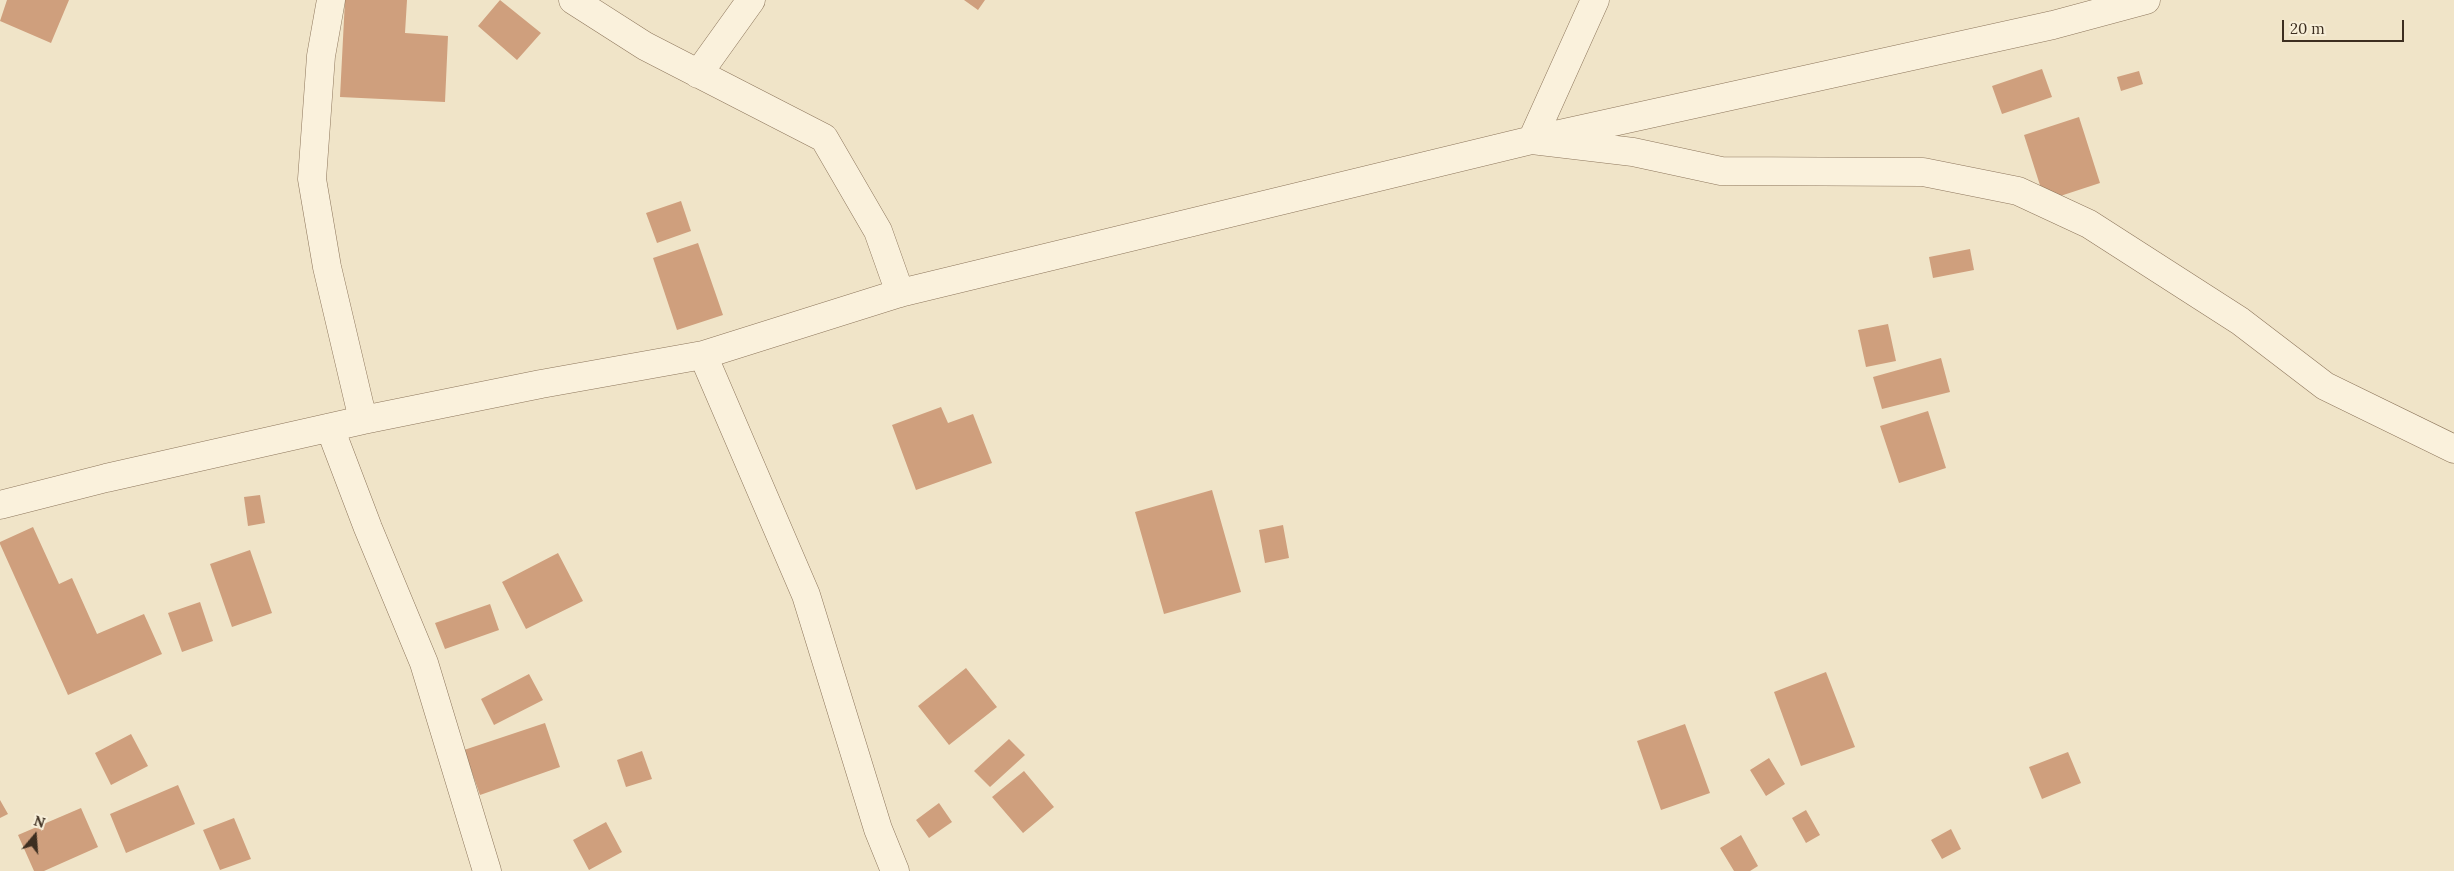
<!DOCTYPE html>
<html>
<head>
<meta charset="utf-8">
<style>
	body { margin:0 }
	#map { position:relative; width:2454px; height:871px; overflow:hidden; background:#f0e4c8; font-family:Lora,serif }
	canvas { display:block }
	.north { position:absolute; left:10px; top:811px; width:50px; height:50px; -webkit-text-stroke:4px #f7eed8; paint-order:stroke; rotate:18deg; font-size:14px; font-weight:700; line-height:20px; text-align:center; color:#3d2e20 }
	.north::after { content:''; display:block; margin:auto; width:18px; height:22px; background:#3d2e20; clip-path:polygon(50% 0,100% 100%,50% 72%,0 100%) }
	.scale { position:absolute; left:2282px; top:20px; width:122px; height:22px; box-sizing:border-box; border:2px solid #3d2e20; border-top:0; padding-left:6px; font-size:15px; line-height:18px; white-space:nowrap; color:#3d2e20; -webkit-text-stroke:4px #f7eed8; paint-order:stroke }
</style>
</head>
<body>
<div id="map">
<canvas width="2454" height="871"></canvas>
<div class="north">N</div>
<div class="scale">20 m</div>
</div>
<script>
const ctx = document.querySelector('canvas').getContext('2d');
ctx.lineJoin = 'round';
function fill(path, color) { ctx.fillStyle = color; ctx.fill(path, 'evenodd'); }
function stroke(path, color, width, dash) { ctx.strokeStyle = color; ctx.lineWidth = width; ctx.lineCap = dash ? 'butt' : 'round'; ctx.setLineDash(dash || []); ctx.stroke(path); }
const building = new Path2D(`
	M7,0h62l-18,43 -51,-22z
	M345,0h62l-2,33 43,3 -3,66 -105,-5z
	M500,0l41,33 -24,27 -39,-34z
	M964,0h21l-7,10z
	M2042,69l10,28 -50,17 -10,-28z
	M2139,71l4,13 -22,7 -4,-14z
	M2079,117l21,66 -55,18 -21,-66z
	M681,201l10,30 -34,12 -11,-30z
	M698,243l25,72 -46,15 -24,-72z
	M1970,249l4,21 -41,8 -4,-21z
	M1888,324l8,37 -30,6 -8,-37z
	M1941,358l9,34 -68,17 -9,-32z
	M941,407l7,16 25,-9 19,49 -76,27 -24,-65z
	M1928,411l18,57 -47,15 -19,-57z
	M1212,490l29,102 -77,22 -29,-102z
	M260,495l5,28 -17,3 -4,-29z
	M1283,525l6,33 -24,5 -6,-33z
	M33,527l26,57 13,-6 25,56 47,-20 18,40 -94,41 -68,-151v-2z
	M250,550l22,63 -40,14 -22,-63z
	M558,553l25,48 -57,28 -24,-47z
	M200,602l13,39 -31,11 -14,-39z
	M490,604l9,26 -54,19 -10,-26z
	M966,668l31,39 -48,38 -31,-39z
	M1826,672l29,75 -54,19 -27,-74z
	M529,674l14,26 -49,25 -13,-26z
	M545,723l15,44 -80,28 -16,-45z
	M1685,724l25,69 -49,17 -24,-69z
	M131,734l17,32 -37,19 -16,-32z
	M1009,739l16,16 -35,32 -16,-16z
	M642,751l10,28 -26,8 -9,-27z
	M2068,752l13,31 -39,16 -13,-32z
	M1769,758l16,26 -19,12 -16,-26z
	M1024,771l30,36 -31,26 -31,-36z
	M178,785l17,39 -69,29 -16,-39z
	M0,800l8,14 -8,4z
	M939,803l13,19 -23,16 -13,-18z
	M81,808l17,39 -54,24h-10l-16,-36z
	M1806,810l14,25 -14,8 -14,-25z
	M234,818l17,41 -31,11 -17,-40z
	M606,822l16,30 -33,18 -16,-30z
	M1951,829l10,20 -19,10 -11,-19z
	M1741,835l17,31 -8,5h-16l-14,-23z`);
const minor = new Path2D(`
	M331,0l-10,56 -9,123 15,88 36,153
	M573,0l72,46 179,92 54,93 22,62
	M1595,0l-63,140 101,12 88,19 202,1 95,19 71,33 151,97 85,65 129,63
	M698,74l53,-74
	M703,355l103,240 72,234 17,42
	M330,428l38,100 56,135 63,208
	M0,505l106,-27 257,-58 178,-36 162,-29 197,-62 632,-153 521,-115 93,-25`);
fill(building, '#cf9f7d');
stroke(minor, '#8d765c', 29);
stroke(minor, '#faf1dc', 28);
</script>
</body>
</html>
